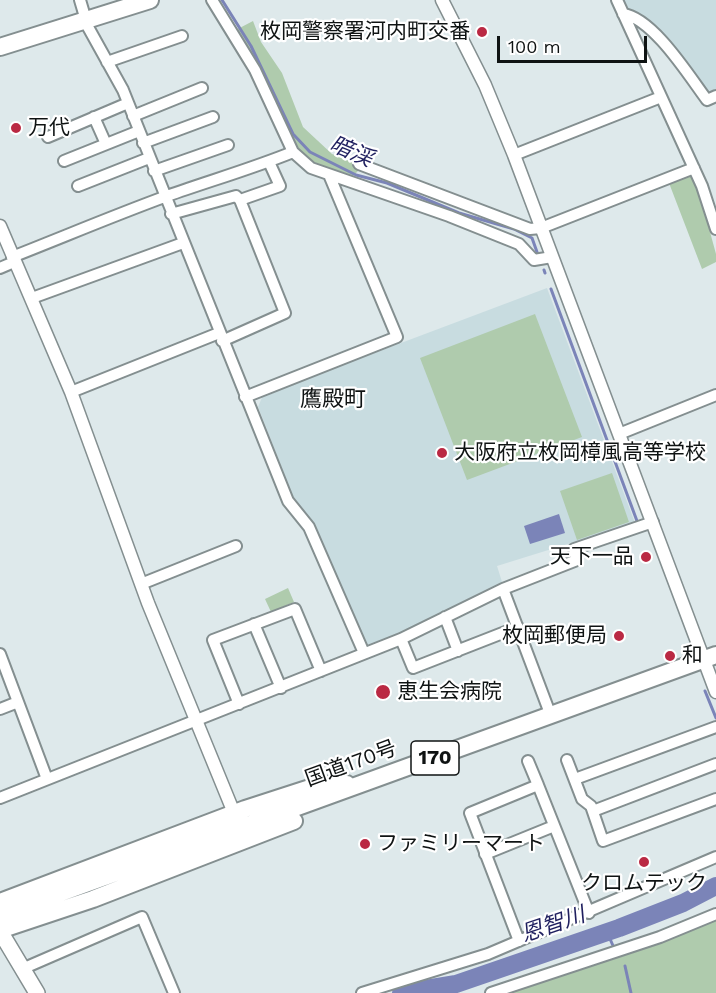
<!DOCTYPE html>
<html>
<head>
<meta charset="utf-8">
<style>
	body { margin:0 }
	#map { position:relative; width:716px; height:993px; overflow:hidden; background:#dee9eb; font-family:"Work Sans",sans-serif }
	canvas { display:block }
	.scale { position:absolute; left:497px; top:36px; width:150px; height:27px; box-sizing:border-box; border:3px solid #0f1313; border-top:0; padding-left:8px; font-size:18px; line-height:21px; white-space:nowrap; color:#0f1313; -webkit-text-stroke:4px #fff; paint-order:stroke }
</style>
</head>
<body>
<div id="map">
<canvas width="716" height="993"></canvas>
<div class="scale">100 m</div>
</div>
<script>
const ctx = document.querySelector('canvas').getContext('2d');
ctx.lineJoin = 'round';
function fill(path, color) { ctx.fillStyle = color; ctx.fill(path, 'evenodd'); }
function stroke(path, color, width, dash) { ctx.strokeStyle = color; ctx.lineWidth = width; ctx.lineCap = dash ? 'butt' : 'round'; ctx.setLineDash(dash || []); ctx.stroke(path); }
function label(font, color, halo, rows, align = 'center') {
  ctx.font = font + ' "Work Sans","Noto Sans JP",sans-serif'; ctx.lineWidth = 4.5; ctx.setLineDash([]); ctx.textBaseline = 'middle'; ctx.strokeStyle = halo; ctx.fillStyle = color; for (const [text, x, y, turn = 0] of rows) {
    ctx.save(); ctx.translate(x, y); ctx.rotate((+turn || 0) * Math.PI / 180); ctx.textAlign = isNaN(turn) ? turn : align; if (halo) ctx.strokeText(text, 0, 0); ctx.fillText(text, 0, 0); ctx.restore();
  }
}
const built = new Path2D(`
	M622,0h94v93l-7,4 -66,-78 -19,-14z
	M547,288l88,235 -138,43 6,19 -83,42 -52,21 -58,-129 -16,-20 -36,-92 5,-12z`);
const green = new Path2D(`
	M253,21l8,21 21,31 21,54 29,27 31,12 -16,16 -54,-30 -61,-120z
	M690,175l5,2 21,77v8l-14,7 -33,-86z
	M535,314l47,123 -115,43 -47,-122z
	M612,473l17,49 -52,18 -17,-49z
	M288,588l6,14 -23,10 -6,-13z
	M716,918v75h-215z`);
const water = new Path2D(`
	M559,514l6,19 -35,11 -6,-18z`);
const stream = new Path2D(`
	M222,0l29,46 42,88 17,18 46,23 31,8 72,30 55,16 18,9 5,14
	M544,270l1,3
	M551,289l86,232
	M705,691l11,27
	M607,932l7,16
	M625,966l6,27`);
const river = new Path2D(`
	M401,993l55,-9 163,-56 64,-25 33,-17`);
const minor = new Path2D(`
	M80,0l8,27 35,63 165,411 21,26 55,126
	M212,0l43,70 38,82 18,16 138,48 70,28 15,16 18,-3
	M617,0l85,186 14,43
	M623,14c30,4 66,62 84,86l9,-4
	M107,62l75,-26
	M133,116l69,-28
	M94,117l12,27
	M48,137l80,-34
	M143,143l70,-26
	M514,155l147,-58
	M64,161l75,-30
	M359,164l171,65 11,-1 153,-60
	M154,171l74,-26
	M78,186l71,-28
	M240,200l40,-14 -11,-24
	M171,214l65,-18 4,4 45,113 -63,28
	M12,257c51,-20 103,-42 155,-61 42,-15 84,-27 126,-44
	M0,268l14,-6
	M32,298l151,-55
	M71,392l148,-59
	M245,397l152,-60 -67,-160
	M619,434l97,-39
	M141,584l95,-38
	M503,589l48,127
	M445,617l13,34
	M254,624l27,64
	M401,639l12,29 105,-41
	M0,654l47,125
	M239,704l-26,-64 82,-31 26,62
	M0,709l18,-7
	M567,760l15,39 9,7 12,35 113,-42
	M528,761l10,24
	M575,779l141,-52
	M0,798l401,-159 102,-50 74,-29 -3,-11 79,-27
	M593,811l123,-47
	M485,854l69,-28
	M519,941l-49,-128 68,-28 51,128
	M22,969l120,-52 32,76
	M362,993l126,-39 228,-97
	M491,993l169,-56 56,-23`);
const tertiary = new Path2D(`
	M442,0l43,85 29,70 202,537
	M0,226l71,166 77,211 86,210`);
const secondary = new Path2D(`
	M0,931l37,62`);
const trunk = new Path2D(`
	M0,47l150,-47
	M0,902l245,-93 74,-24 28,-1
	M0,915l716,-260
	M0,930l93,-31 201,-78`);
const markers = [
	[482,32,6,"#ba2943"],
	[16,128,6,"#ba2943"],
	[442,453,6,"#ba2943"],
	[646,557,6,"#ba2943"],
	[619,636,6,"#ba2943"],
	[670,656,6,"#ba2943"],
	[383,692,8,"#ba2943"],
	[365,844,6,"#ba2943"],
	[644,862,6,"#ba2943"]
];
const shields = [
	[435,758,48]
];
const shieldNames = [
	["170",435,758]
];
const poiNames = [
	["枚岡警察署河内町交番",470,32,"right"],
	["万代",28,128],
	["大阪府立枚岡樟風高等学校",454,453],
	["天下一品",634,557,"right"],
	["枚岡郵便局",607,636,"right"],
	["和",682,656],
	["恵生会病院",397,692],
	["ファミリーマート",377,844],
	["クロムテック",644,884,"center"]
];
const streetNames = [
	["国道170号",351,764,-20]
];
const waterNames = [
	["暗渓",351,152,23],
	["恩智川",553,925,-19]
];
const neighbourhoodNames = [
	["鷹殿町",333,400]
];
fill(built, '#c8dce0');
fill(green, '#afcbad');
fill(water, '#7b84b8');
stroke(stream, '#7b84b8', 3);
stroke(river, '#7b84b8', 18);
stroke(minor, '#848f90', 14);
stroke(tertiary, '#848f90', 15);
stroke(secondary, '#848f90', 18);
stroke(trunk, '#848f90', 20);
stroke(minor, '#fff', 10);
stroke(tertiary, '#fff', 12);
stroke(secondary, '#fff', 15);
stroke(trunk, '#fff', 16);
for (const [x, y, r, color] of markers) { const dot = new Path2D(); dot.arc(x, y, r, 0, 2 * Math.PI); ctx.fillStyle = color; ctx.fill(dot); stroke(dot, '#fff', 2); }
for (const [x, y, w] of shields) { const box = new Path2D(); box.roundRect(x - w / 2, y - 17, w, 34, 4.5); ctx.fillStyle = '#fff'; ctx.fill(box); stroke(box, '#0f1313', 1.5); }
label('bold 20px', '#0f1313', null, shieldNames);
label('21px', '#0f1313', '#fff', poiNames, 'left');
label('21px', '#0f1313', '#fff', streetNames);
label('italic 22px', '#1f1f5f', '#fff', waterNames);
label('22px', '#0f1313', '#fff', neighbourhoodNames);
</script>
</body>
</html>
